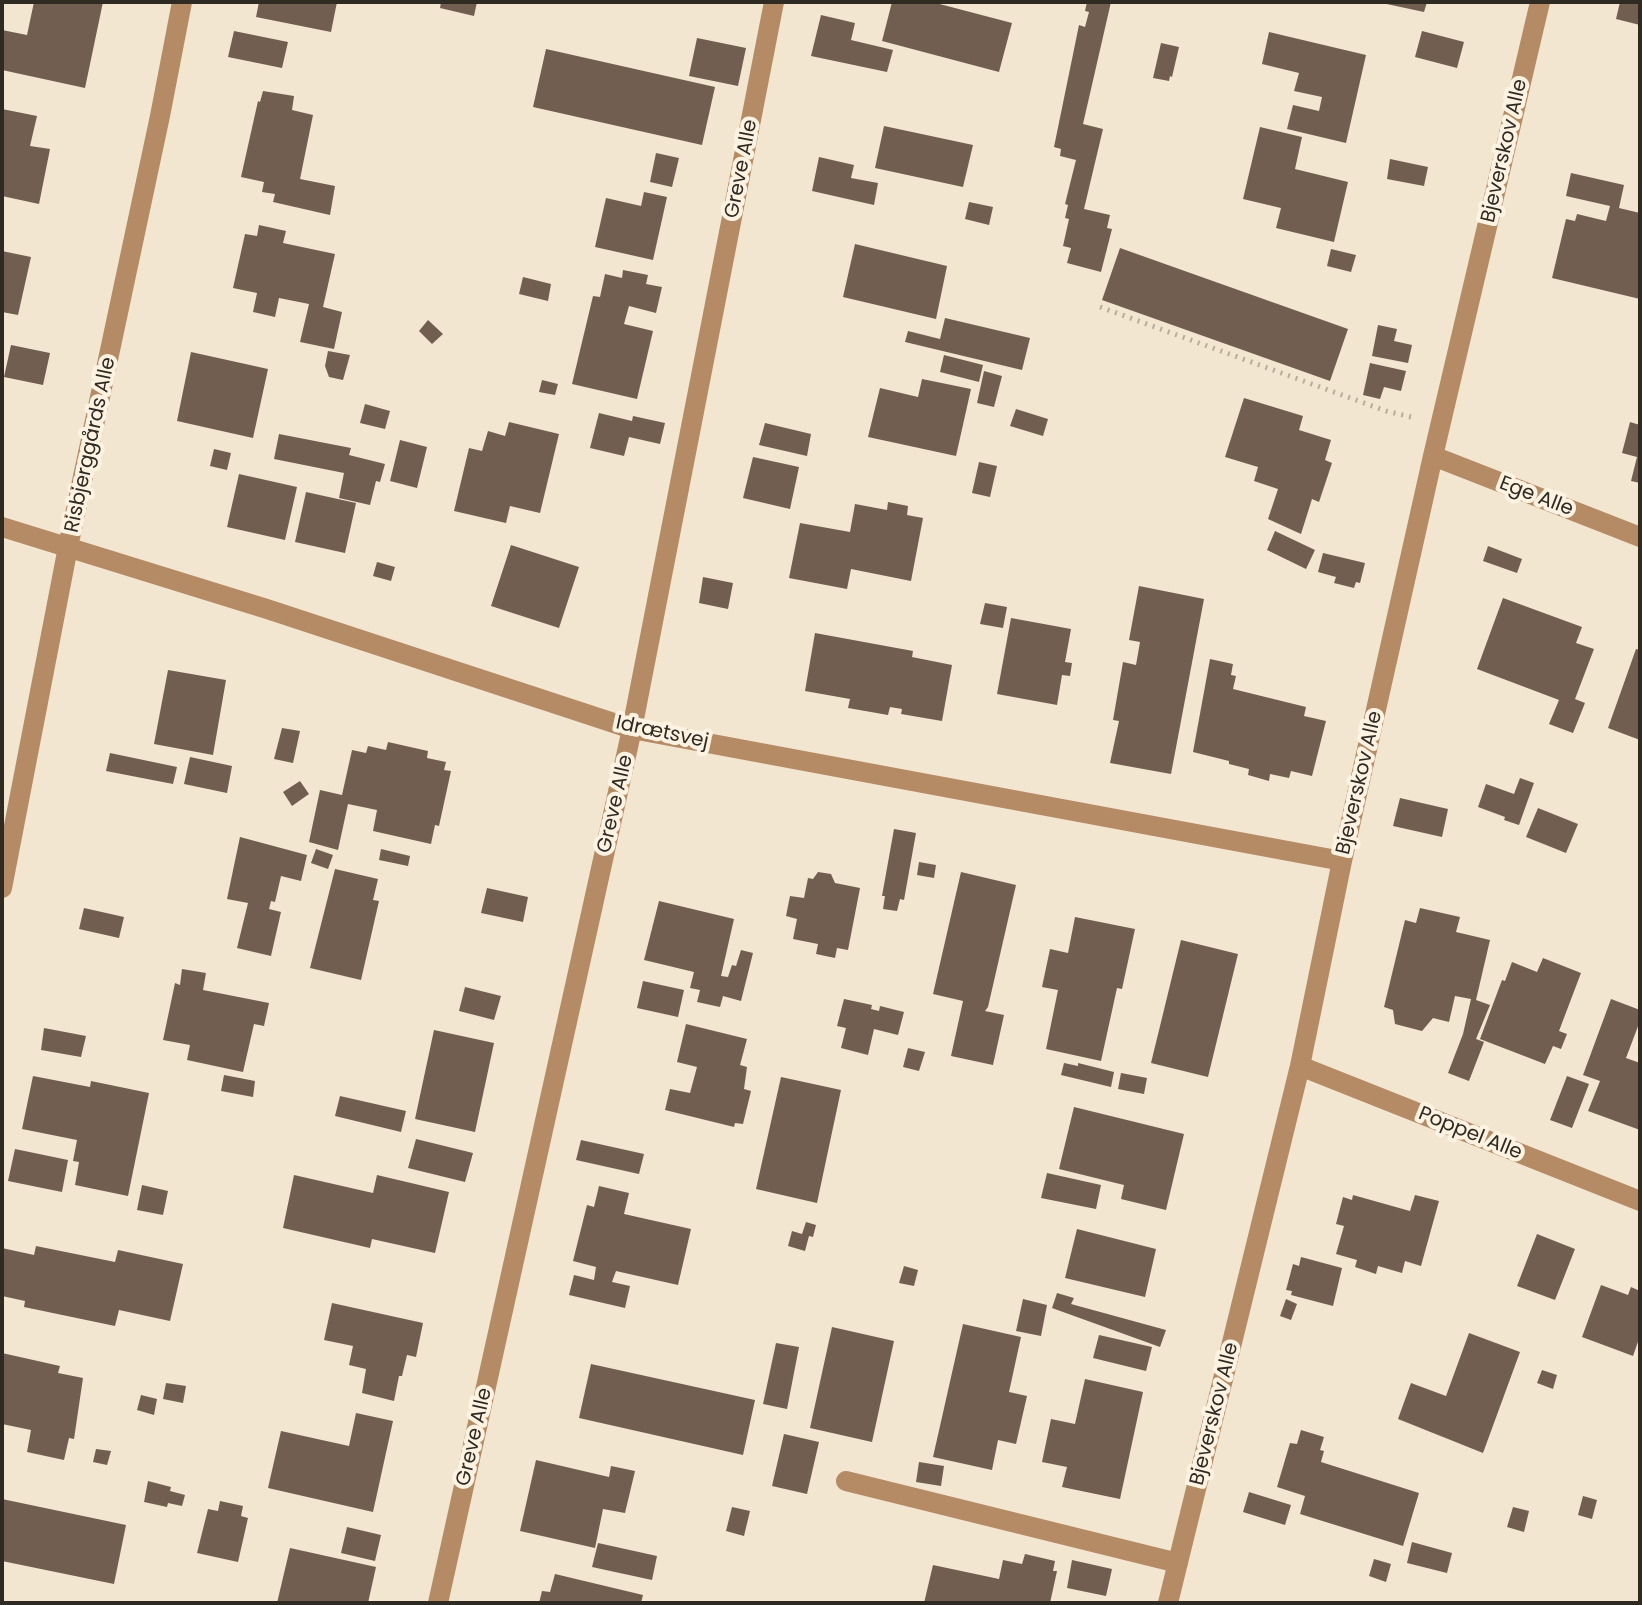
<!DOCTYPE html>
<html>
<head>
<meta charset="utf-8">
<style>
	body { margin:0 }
	#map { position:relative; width:1642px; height:1605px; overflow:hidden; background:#f3e6d0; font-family:Poppins,sans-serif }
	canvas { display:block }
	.frame { position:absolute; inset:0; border:4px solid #2f2a22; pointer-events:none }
</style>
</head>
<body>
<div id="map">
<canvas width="1642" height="1605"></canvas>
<div class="frame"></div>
</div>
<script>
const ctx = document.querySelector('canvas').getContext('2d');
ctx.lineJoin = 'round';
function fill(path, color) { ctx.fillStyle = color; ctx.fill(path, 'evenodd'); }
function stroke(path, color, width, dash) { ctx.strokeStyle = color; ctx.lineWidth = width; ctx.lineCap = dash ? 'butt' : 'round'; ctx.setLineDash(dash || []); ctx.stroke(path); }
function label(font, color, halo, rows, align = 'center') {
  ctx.font = font + ' Poppins,sans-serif'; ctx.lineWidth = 8; ctx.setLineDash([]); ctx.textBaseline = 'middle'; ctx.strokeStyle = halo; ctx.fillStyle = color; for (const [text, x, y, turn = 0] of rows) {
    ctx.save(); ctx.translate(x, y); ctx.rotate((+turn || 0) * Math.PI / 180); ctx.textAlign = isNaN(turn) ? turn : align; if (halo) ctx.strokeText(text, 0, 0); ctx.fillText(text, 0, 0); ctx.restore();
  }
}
const building = new Path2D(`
	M34,2h69l-18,86 -83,-18v-40l25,5z
	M259,2h78l-6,30 -75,-15z
	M441,2h36l-3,14 -34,-8z
	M892,2h40l80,21 -13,49 -117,-31z
	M1087,2h24l-28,122 20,5 -19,80 26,6 -3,13 5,1 -11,43 -34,-9 4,-15 -8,-2 6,-27 -4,-1 3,-13 -3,-1 11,-44 -16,-4 1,-7 -7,-2 25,-122 6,2 4,-15 -4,-1z
	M1382,2h45l-3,10 -42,-9z
	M1620,2h20v23l-24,-6z
	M821,15l34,8 -4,17 42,10 -6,22 -76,-16z
	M234,31l54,11 -6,26 -54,-11z
	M1422,31l42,11 -7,26 -42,-11z
	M1269,32l97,23 -20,88 -59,-14 6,-24 26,6 3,-14 -28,-6 5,-18 -37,-9z
	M697,38l49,10 -8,38 -49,-10z
	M1161,43l18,4 -7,30 -2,-1 -1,5 -16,-3z
	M546,49l169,38 -13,58 -169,-38z
	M263,91l31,5 -2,14 21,5 -13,64 35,7 -5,29 -57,-13 2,-8 -13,-2 2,-10 -23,-5 17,-76 2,1z
	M2,109l35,7 -7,30 20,3 -11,55 -37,-8z
	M884,126l89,19 -10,42 -88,-19z
	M1260,127l42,10 -7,32 53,13 -14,60 -58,-14 5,-20 -38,-9z
	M656,153l23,5 -7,29 -22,-5z
	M819,157l35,8 -3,13 27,5 -4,22 -62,-14z
	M1390,159l38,8 -4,19 -37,-7z
	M1571,173l53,12 -5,23 21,5v86l-88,-21 14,-59 9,2 2,-7 29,7 4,-15 -44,-10z
	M644,192l23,5 -14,63 -58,-13 11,-49 35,8z
	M969,202l24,5 -4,18 -24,-6z
	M259,225l27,6 -3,12 52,11 -12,53 19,5 -8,37 -34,-7 9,-38 -30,-6 -4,19 -22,-5 4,-19 -24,-5 12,-54 12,2z
	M855,244l92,22 -11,53 -93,-22z
	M1120,248l228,81 -18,52 -228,-81z
	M1331,249l25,6 -5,17 -24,-6z
	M2,251l29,6 -13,58 -16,-3z
	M623,270l25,5 -2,9 16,3 -6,26 -27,-7 -5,18 29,7 -16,68 -65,-15 21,-88 7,1 5,-23 17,4z
	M523,277l28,7 -3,17 -29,-7z
	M945,318l85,20 -8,32 -117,-28 3,-11 32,8z
	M428,320l15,14 -11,10 -13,-13z
	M1378,325l19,4 -3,12 18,4 -4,18 -36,-7z
	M11,345l39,8 -7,32 -39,-8z
	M328,351l22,4 -7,25 -14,-3 -4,-11z
	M191,352l77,17 -15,69 -76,-17z
	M944,355l39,10 -4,17 -39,-10z
	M1370,363l36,8 -5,20 -17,-4 -4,12 -17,-4z
	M984,371l18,5 -8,31 -17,-4z
	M922,379l49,10 -15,67 -88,-19 12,-49 38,9z
	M542,380l16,4 -3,11 -16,-3z
	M1244,398l59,18 -4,14 32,10 -6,20 7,3 -13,39 -7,-3 -11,35 -33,-15 10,-30 -24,-8 4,-14 -33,-10z
	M365,404l25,7 -5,18 -25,-6z
	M1016,409l32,10 -5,17 -33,-10z
	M599,413l33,8 1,-5 32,7 -5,21 -31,-7 -5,19 -34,-8z
	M509,422l50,12 -19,79 -30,-7 -4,17 -52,-12 15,-63 13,3 6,-20 17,5z
	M1630,422l10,3v58l-9,-2 6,-24 -15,-4z
	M765,423l46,11 -4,22 -48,-11z
	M279,434l72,14 -2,7 36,9 -5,18 -4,-1 -6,24 -31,-7 5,-25 -70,-14z
	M400,440l27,7 -10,41 -27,-7z
	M214,449l17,4 -4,17 -17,-4z
	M753,457l46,10 -9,42 -47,-11z
	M979,462l18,4 -7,31 -18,-4z
	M239,474l58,13 -12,53 -58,-13z
	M306,492l50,11 -11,50 -50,-11z
	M888,502l20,4 -1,9 16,3 -12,63 -60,-12 -4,20 -58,-11 11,-55 50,9 5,-28 32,6z
	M1275,531l40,19 -9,19 -39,-19z
	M511,545l68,22 -20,61 -68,-22z
	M1488,546l34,13 -5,14 -34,-12z
	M1323,553l42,10 -5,20 -4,-1 -2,6 -20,-5 2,-6 -18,-5z
	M377,562l18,5 -4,14 -18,-5z
	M703,577l30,6 -5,26 -29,-6z
	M1139,586l65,13 -33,175 -61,-11 9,-42 -6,-1 10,-58 13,3 4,-23 -11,-2z
	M1503,598l79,29 -6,16 18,6 -19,50 10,4 -12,30 -24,-9 10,-24 -82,-31z
	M985,603l22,4 -4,21 -23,-4z
	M1011,618l60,11 -6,33 7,1 -2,13 -8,-1 -5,30 -60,-11z
	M815,633l98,18 -1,6 40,8 -10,56 -41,-7 1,-5 -12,-2 -2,8 -40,-7 2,-9 -45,-8z
	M1636,649l4,1v90l-32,-12z
	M1210,659l23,5 -2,11 5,1 -3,13 73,18 -2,9 22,5 -14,55 -21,-5 -2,7 -19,-4 -1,7 -21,-6 1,-6 -20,-5v-3l-36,-9z
	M168,670l58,10 -13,75 -59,-11z
	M282,728l18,3 -7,32 -19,-4z
	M388,742l40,9 -1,7 19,4 -2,8 7,1 -12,55 -4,-1 -4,19 -58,-13 4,-21 -29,-6 -10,46 -29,-8 11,-52 22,5 10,-45 14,3 2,-7 18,4z
	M110,753l67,14 -4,17 -67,-13z
	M190,757l42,9 -5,27 -43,-9z
	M1520,778l14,5 -15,42 -15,-5 1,-3 -27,-10 8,-23 28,10z
	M300,781l9,13 -17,12 -9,-14z
	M1400,798l48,11 -6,28 -49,-11z
	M1538,808l40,16 -12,29 -40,-16z
	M894,829l22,4 -12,67 -4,-1 -3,12 -14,-2 2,-13h-3z
	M240,837l67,18 -6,26 -20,-5 -6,26 -4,-1 -2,8 12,3 -10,44 -34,-8 11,-45 -21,-4z
	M316,849l17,6 -5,14 -17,-6z
	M381,849l29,7 -2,10 -29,-6z
	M919,862l17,3 -2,13 -17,-3z
	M335,869l43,10 -5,21 6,1 -18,79 -51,-12z
	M818,872l13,2 4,9 25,5 -12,62 -11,-2 -2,10 -19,-4 2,-10 -25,-5 4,-20 -11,-3 4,-20 14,2 4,-20 5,1z
	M961,872l55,13 -28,122 -3,4 19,4 -11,50 -42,-9 12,-55 -30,-7z
	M487,888l41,9 -5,25 -42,-9z
	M659,901l75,18 -13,57 7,1 4,-12 4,1 5,-16 12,3 -12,48 -18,-5 -3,11 -23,-5 3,-12 -10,-2 4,-16 -50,-12z
	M84,908l40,9 -5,21 -40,-9z
	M1420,908l40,9 -4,15 34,8 -14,60 14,5 -14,34 8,3 -15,39 -21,-8 15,-39 8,-35 -16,-3 -6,26 -16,-4 -11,13 -27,-7 -2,-14 -9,-3 21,-87 11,3z
	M1075,917l60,12 -13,60 -5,-1 -16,73 -55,-12 12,-59 -16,-3 8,-38 18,4z
	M1181,940l57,14 -30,123 -57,-14z
	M1543,958l38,15 -22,58 8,3 -6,15 -8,-3 -8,18 -65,-25 22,-59 3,1 7,-19 25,10z
	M182,969l24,4 -3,17 66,13 -5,23 -10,-2 -11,48 -56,-12 3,-15 -27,-5 12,-57 5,2z
	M643,981l41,9 -6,27 -41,-9z
	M465,987l36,9 -7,24 -35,-9z
	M844,999l28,6 -1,4 8,2 1,-5 24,6 -6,23 -24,-6 -6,26 -27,-7 5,-20 -9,-2z
	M1611,999l29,11v11l-14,37 14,5v67l-52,-19 12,-30 -17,-6z
	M686,1024l61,15 -7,26 7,2 -3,22 7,2 -8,33 -8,-1 -1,4 -69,-17 5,-21 20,4 7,-26 -20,-5z
	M44,1028l42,8 -5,21 -40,-7z
	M434,1030l60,13 -19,89 -60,-13z
	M908,1048l17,4 -6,19 -16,-4z
	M1064,1063l14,3v-3l36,9 -3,15 -50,-12z
	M1121,1073l26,5 -3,16 -26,-5z
	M224,1075l31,6 -2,16 -32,-6z
	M33,1076l57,11 1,-6 58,12 -21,103 -53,-11 4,-23 -6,-1 4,-21 -55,-11z
	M1567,1076l22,8 -17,44 -22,-8z
	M781,1077l60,13 -24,113 -61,-14z
	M340,1096l66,15 -5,21 -66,-16z
	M1074,1107l110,27 -18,76 -45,-11 3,-14 -65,-16z
	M416,1139l57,14 -8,29 -57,-14z
	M581,1140l63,14 -5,20 -63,-14z
	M15,1149l53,11 -6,32 -54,-11z
	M1047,1173l54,12 -5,24 -55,-11z
	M294,1175l79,18 4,-18 72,17 -14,61 -63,-14 -2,9 -87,-20z
	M142,1185l26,6 -5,24 -26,-5z
	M599,1186l30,7 -5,21 67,15 -13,56 -62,-14 -4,11 18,4 -5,22 -56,-13 5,-20 20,5 2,-13 -23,-6 14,-56 7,2z
	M1353,1195l57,16 5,-16 24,6 -18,65 -16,-5 -3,12 -24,-7 -2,8 -21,-7 2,-7 -21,-6 8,-28 -8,-2 7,-27 9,3z
	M806,1222l10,3 -3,12 -4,-1 -4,15 -17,-5 4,-15 10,3z
	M1077,1229l79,20 -11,48 -80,-19z
	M1537,1234l38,15 -20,51 -38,-14z
	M36,1246l79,16 3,-12 65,14 -13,57 -51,-11 -4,16 -91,-19 1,-6 -23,-5v-48l32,7z
	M1301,1257l41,11 -9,38 -42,-11 1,-4 -6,-1 7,-26 6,2z
	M904,1266l14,4 -4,16 -15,-3z
	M1601,1285l27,10 3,-8 9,4v45l-7,20 -51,-19z
	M1057,1293l17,5 -3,6 95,26 -6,17 -108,-39z
	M1023,1299l24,6 -6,31 -25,-5z
	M1286,1299l11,5 -6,16 -11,-4z
	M332,1303l91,20 -7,34 -9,-2 -5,21h-3l-5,25 -32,-8 4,-24 -17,-4 4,-19 -29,-6z
	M963,1324l58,13 -12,55 18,4 -11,48 -18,-4 -6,30 -59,-13z
	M832,1327l62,14 -22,101 -62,-14z
	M1469,1333l51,19 -37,101 -85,-34 13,-36 35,13z
	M1099,1335l53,12 -6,24 -53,-13z
	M776,1343l23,4 -12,62 -24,-5z
	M2,1353l58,13 -2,7 25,5 -9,61 -5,-1 -5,22 -37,-8 4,-22 -29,-6z
	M591,1364l164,36 -12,55 -164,-37z
	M1542,1370l15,5 -4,14 -16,-6z
	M1085,1379l58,13 -23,107 -58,-12 5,-20 -25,-5 9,-43 24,5z
	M166,1383l20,3 -3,17 -20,-4z
	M141,1395l16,4 -3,16 -17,-5z
	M356,1413l37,8 -20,91 -105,-24 13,-57 68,15z
	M1301,1430l23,7 -4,13 4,1 -3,11 98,31 -16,53 -103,-32 5,-18 -28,-9 13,-44 7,1z
	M784,1434l35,8 -12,52 -35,-8z
	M96,1449l15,2 -4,14 -14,-3z
	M536,1460l73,17 2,-11 24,5 -10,42 -22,-4 -8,39 -75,-17z
	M919,1462l25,4 -3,20 -25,-4z
	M148,1481l23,6 -1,4 15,4 -3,11 -14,-3 -1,4 -23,-5z
	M1249,1492l42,13 -6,20 -42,-13z
	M1583,1496l14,4 -5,19 -14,-4z
	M2,1499l124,26 -12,59 -112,-23z
	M220,1501l23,5 -2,10 7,2 -10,44 -41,-9 11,-44 10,2z
	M732,1507l18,4 -6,25 -18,-5z
	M1513,1507l16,4 -5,21 -17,-5z
	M347,1527l34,8 -6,26 -34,-8z
	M1412,1542l40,11 -5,20 -40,-10z
	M598,1543l59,13 -5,24 -60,-13z
	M290,1548l86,19 -8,36h-91z
	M1025,1554l30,7 -2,10h4l-7,32h-126l9,-38 66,14 4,-19 19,4z
	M1374,1559l17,5 -5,18 -17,-6z
	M1072,1560l40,9 -6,27 -39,-8z
	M555,1574l88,21 -2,8h-102l3,-12 8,1z`);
const path = new Path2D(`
	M1100,307l286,104 25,6`);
const street = new Path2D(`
	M1433,456l207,81
	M2,527l265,82 365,120 710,132
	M2,888l66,-341 92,-431 22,-114
	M1300,1066l340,135
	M846,1481l332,82
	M438,1603l194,-874 142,-727
	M1168,1603l132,-537 42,-205 91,-405 107,-454`);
const streetNames = [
	["Bjeverskov Alle",1505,151,-77],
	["Greve Alle",742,169,-79],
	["Risbjerggårds Alle",91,445,-78],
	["Ege Alle",1536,497,21],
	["Idrætsvej",662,733,12],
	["Bjeverskov Alle",1360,783,-77],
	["Greve Alle",616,804,-77],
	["Poppel Alle",1470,1134,22],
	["Bjeverskov Alle",1215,1414,-76],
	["Greve Alle",475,1437,-77]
];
fill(building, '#715e51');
stroke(path, '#b7ad9b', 5, [2, 6]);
stroke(street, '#b58b65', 20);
label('20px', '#2f2a22', '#fef3e2', streetNames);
</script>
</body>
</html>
